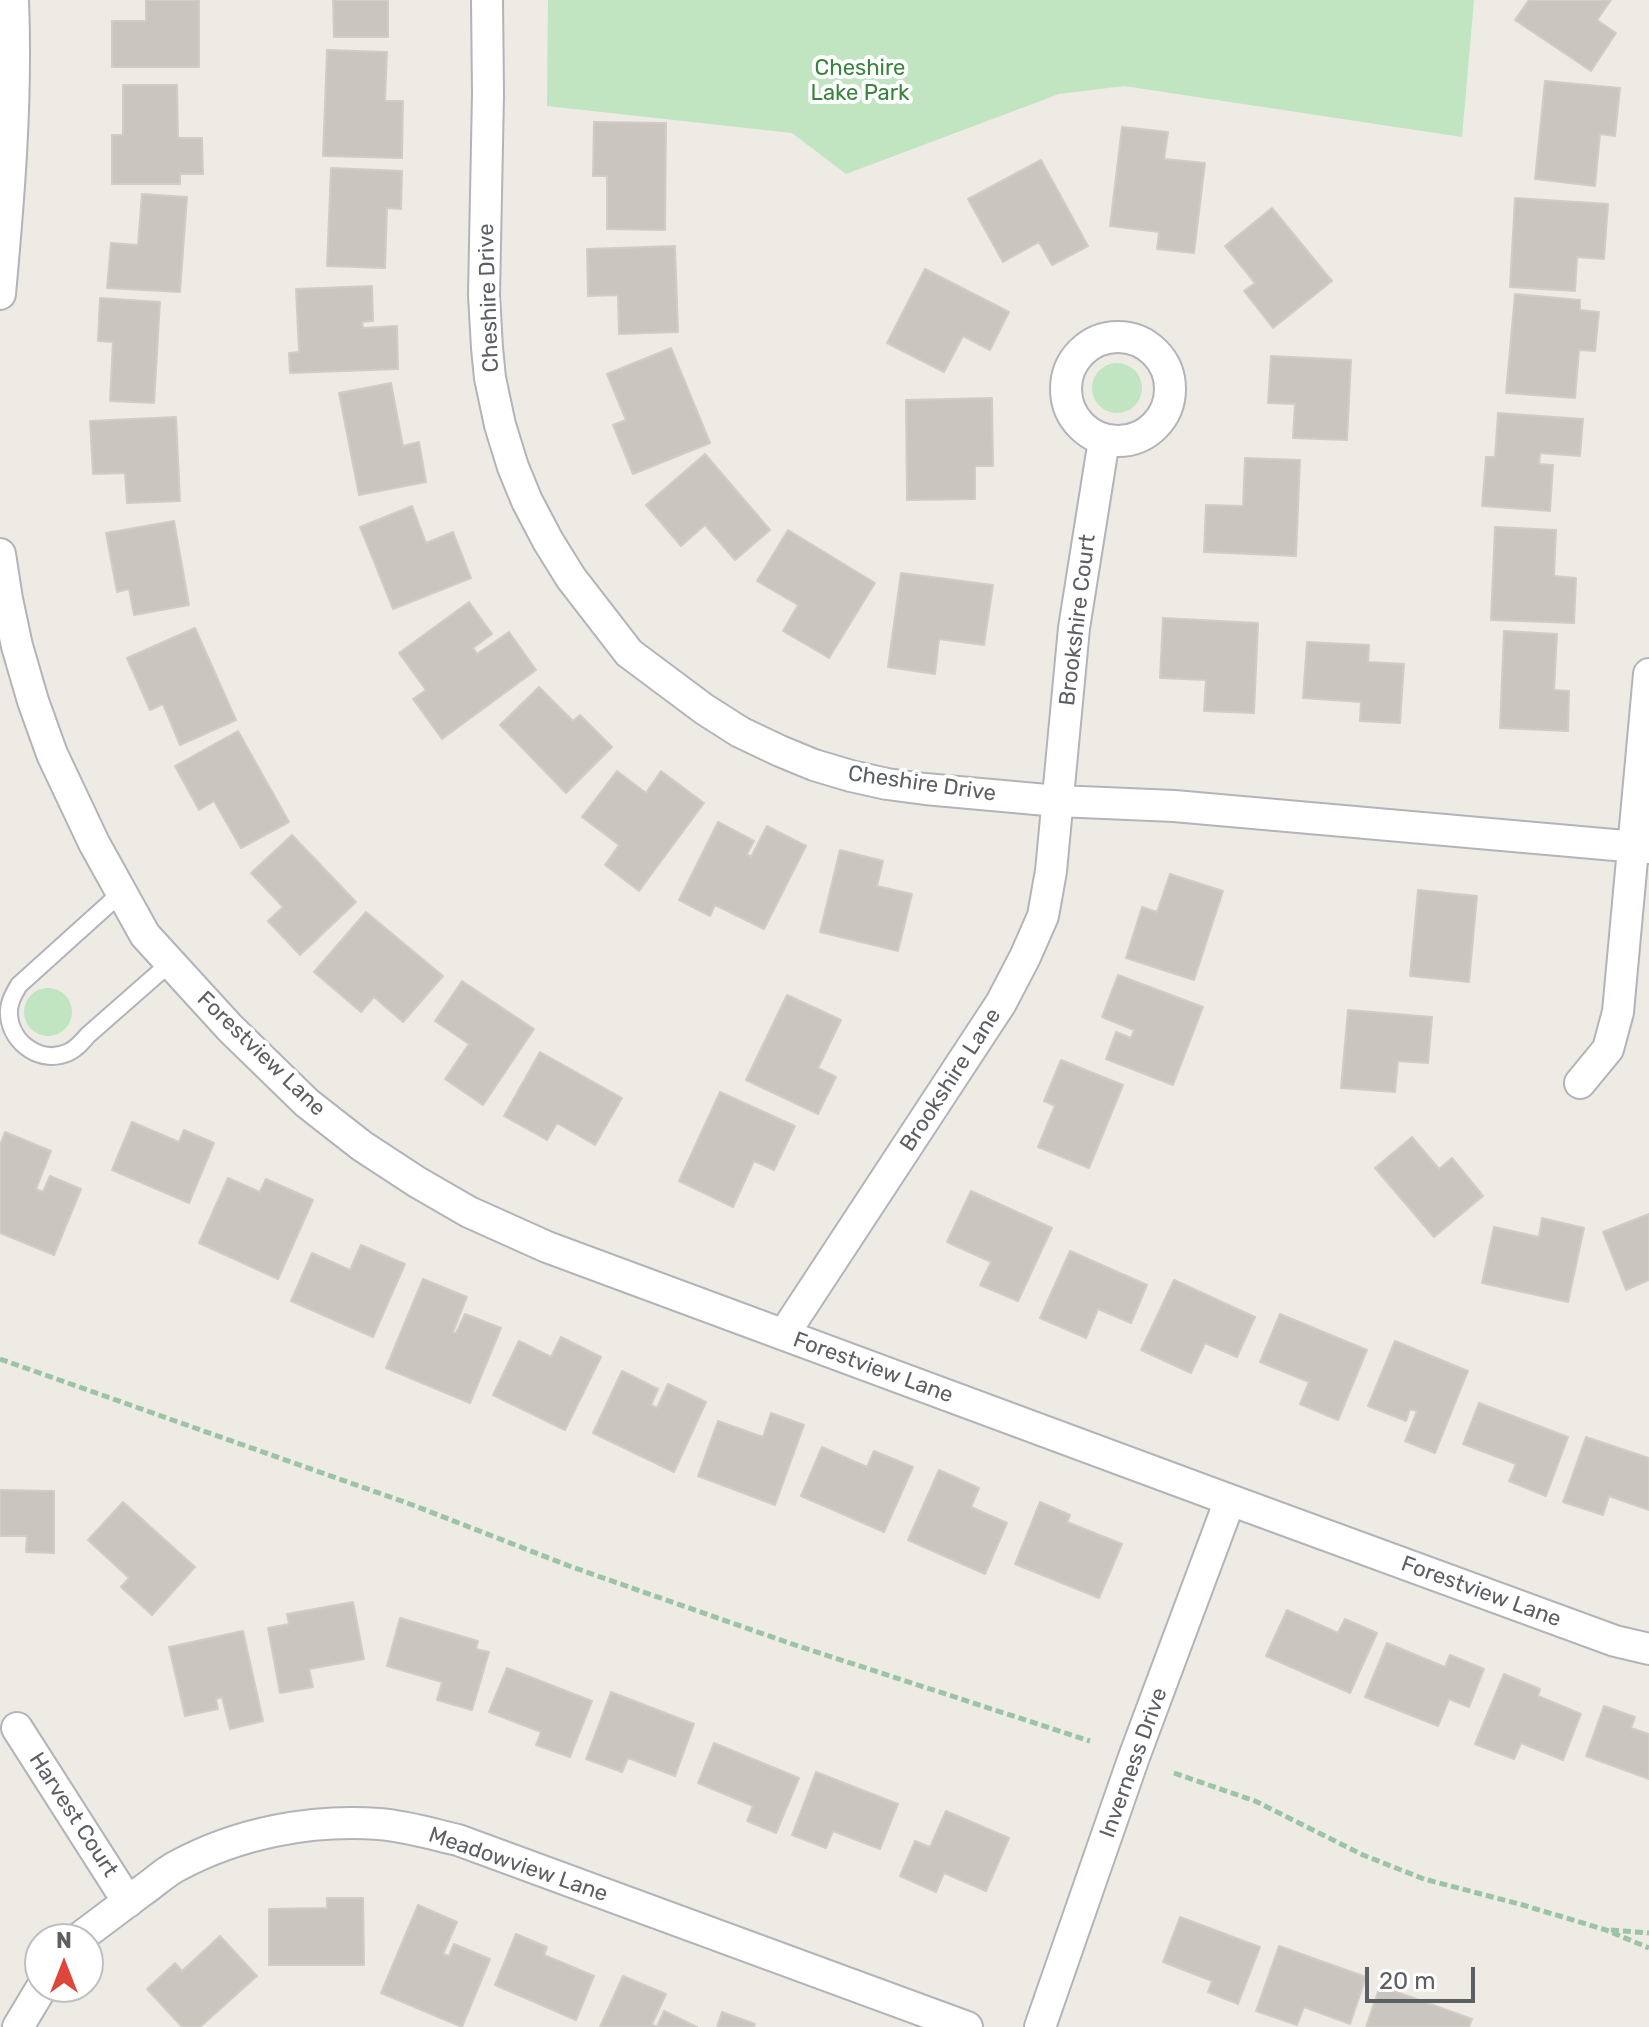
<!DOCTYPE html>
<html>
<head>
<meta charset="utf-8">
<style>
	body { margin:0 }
	#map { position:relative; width:1649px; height:2027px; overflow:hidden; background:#edebe4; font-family:Rubik,sans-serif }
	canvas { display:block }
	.north { position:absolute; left:24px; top:1923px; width:80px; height:80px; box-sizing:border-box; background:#fff; border:2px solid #bebfc1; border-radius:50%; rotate:0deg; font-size:22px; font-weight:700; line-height:32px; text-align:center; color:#5c5f63 }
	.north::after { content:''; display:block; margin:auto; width:28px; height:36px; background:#df4538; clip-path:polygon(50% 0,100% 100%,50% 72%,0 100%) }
	.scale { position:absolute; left:1365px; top:1967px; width:110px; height:36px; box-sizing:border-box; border:4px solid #5c5f63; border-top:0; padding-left:10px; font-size:24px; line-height:28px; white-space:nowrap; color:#5c5f63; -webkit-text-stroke:6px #fff; paint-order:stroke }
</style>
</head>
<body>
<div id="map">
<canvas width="1649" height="2027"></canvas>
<div class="north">N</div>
<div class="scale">20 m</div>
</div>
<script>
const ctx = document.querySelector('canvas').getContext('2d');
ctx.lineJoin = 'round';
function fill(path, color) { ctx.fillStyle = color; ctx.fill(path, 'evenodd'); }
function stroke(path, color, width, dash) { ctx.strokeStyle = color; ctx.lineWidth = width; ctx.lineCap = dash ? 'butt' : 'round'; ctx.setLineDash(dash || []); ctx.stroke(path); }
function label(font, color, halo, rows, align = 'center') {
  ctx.font = font + ' Rubik,sans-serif'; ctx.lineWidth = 8; ctx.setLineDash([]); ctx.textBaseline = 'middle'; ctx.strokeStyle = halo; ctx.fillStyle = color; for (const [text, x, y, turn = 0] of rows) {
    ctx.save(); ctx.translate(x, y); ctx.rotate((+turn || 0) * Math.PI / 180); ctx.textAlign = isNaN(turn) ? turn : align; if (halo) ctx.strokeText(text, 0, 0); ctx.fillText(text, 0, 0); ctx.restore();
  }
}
const green = new Path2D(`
	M548,0h926l-12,137 -338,-51 -65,8 -213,80 -54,-41 -245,-27z
	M1092 388a25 25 0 1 1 50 0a25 25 0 1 1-50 0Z
	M24 1012a24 24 0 1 1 48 0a24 24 0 1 1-48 0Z`);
const building = new Path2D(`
	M146,0h53v67h-87v-46h34z
	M333,0h55v37h-54z
	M1529,0h82l-14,20 19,13 -25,38 -76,-51z
	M327,50l60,2 -2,49h18l-1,57 -79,-2z
	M1545,81l75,7 -5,48 -15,-2 -5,52 -60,-7z
	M123,85h54l1,53h24l1,36h-23v10h-68v-49h11z
	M594,122l72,1 -1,107 -58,-1v-53h-14z
	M1122,127l46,5 -4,27 41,4 -11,90 -37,-4 2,-17 -49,-6z
	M1041,160l47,86 -36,19 -13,-23 -36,20 -35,-63z
	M331,168l71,3 -1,38 -14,-1 -2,60 -58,-2z
	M142,194l45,3 -7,95 -73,-4 4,-45 27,2z
	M1515,198l93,6 -4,55 -27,-2 -2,34 -65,-4z
	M1272,208l60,73 -59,47 -29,-37 11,-8 -30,-37z
	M675,246l3,86 -59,2 -1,-39 -30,1 -1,-47z
	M925,269l84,43 -19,38 -27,-14 -19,36 -57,-29z
	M372,286l1,35 -11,1 1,6 34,-2 1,43 -108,4 -1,-20 10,-1 -3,-63z
	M1515,294l65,6v10l19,2 -4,39 -16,-1 -4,48 -69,-5z
	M100,298l60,4 -6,101 -44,-2 3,-59 -15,-1z
	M671,348l39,95 -77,31 -20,-49 13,-5 -19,-46z
	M1271,356l80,4 -4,80 -54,-2 2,-34 -27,-1z
	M391,383l12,63 16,-4 7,40 -67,13 -20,-102z
	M992,398l1,68h-18v33l-68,1 -1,-100z
	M1498,413l85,6 -3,37 -40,-3 -1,11 14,1 -3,46 -68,-5 4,-49h9z
	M176,417l4,84 -53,2 -2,-30 -32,1 -3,-53z
	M705,454l65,76 -35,30 -30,-35 -24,21 -35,-41z
	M1245,458l55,2 -4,96 -92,-4 2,-47 37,1z
	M412,506l14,37 27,-11 18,46 -78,31 -33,-82z
	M174,521l15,84 -55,10 -5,-26 -12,3 -11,-59z
	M1495,527l61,3 -2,46 22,2 -2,45 -83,-3z
	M788,530l87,53 -46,75 -46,-27 15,-26 -41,-24z
	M901,573l92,12 -9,60 -45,-6 -4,35 -47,-7z
	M469,602l23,32 -19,14 4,6 32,-22 27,38 -94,69 -29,-40 13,-9 -27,-37z
	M1163,618l95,5 -4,90 -50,-2 2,-31 -46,-2z
	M195,628l41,92 -56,25 -17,-41 -13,6 -23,-52z
	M1504,631l53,3 -3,56 15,1 -1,40 -68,-3z
	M1307,642l62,3 -1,17 36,2 -4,59 -40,-2 1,-19 -58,-4z
	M539,687l34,34 7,-6 32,32 -46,46 -66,-68z
	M238,731l51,91 -48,26 -27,-47 -15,9 -24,-44z
	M617,771l29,22 15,-22 43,32 -65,88 -34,-26 14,-20 -37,-28z
	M718,822l36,19 -7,13 4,3 16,-31 39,20 -42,83 -49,-24 -5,11 -31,-16z
	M292,835l64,67 -56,53 -32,-34 15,-14 -32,-34z
	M840,850l43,11 -6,25 35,8 -14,57 -78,-19z
	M1170,874l53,17 -29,89 -68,-22 16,-51 15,5z
	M1418,890l59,6 -8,86 -59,-6z
	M366,912l77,64 -40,46 -29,-25 -13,15 -47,-40z
	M1118,975l85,32 -30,78 -67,-26 10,-27 15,6 3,-8 -32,-13z
	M462,981l72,48 -51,76 -38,-26 24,-35 -34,-23z
	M787,995l54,25 -23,48 18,9 -18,37 -72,-34z
	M1348,1010l84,7 -4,46 -30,-2 -3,31 -54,-4z
	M540,1052l82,46 -27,47 -38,-22 -10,17 -43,-24z
	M1061,1060l62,25 -34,83 -51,-21 17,-41 -11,-5z
	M720,1092l75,34 -21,44 -20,-9 -21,46 -54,-26z
	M132,1122l47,20 5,-12 30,13 -25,60 -77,-33z
	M5,1132l46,19 -15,38 7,3 7,-16 31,13 -27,66 -54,-22v-88z
	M1412,1137l27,32 13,-11 31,38 -49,41 -59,-69z
	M228,1178l32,14 6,-13 47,21 -35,79 -79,-36z
	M971,1191l81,37 -34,73 -38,-16 11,-23 -44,-20z
	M1649,1214v66l-23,10 -23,-58z
	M1542,1218l42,10 -16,74 -86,-19 12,-56 45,10z
	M361,1245l44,19 -32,73 -82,-36 21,-48 38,17z
	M1070,1251l77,34 -16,38 -33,-14 -12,29 -46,-20z
	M423,1279l44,18 -14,35 3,1 9,-19 36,14 -31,75 -84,-35z
	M1174,1280l81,37 -18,40 -32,-14 -14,30 -50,-23z
	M1280,1314l87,36 -29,70 -38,-16 9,-22 -49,-20z
	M561,1337l40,20 -36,73 -72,-35 26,-54 32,16z
	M1395,1341l73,30 -33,82 -30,-12 12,-30 -7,-2 -4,12 -38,-15z
	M622,1371l36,18 -7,16 6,3 11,-24 38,18 -32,70 -81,-39z
	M1479,1403l89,34 -22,59 -37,-15 7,-17 -53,-20z
	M771,1413l33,12 -29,80 -77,-29 20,-55 45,16z
	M1586,1437l63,21v52l-40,-14 -6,19 -40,-13z
	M822,1447l45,20 7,-16 39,16 -29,65 -83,-36z
	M939,1470l40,18 -8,19 36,16 -22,51 -77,-34z
	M0,1490l54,1v62l-28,-1 1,-16h-27z
	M123,1502l72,65 -43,48 -31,-28 8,-9 -41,-38z
	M1040,1502l30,13 -3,7 55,22 -23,54 -84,-34z
	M353,1602l11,57 -55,10 4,18 -33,6 -12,-65 21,-4 -2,-10z
	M1287,1610l51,23 7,-14 32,14 -27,60 -84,-37z
	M400,1618l78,23 -2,8 13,3 -17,58 -35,-10 5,-18 -55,-16z
	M243,1631l20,90 -33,8 -8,-32 -6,2 2,10 -33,7 -16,-69z
	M1387,1643l58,24 5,-12 34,14 -15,38 -20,-8 -11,27 -73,-29z
	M507,1668l85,33 -22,56 -34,-12 5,-13 -52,-20z
	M1504,1674l36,15 -2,7 43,18 -18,46 -42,-17 -7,16 -39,-15z
	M611,1692l83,32 -19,52 -47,-18 -6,14 -36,-13z
	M1604,1706l31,11 -4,11 18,6v45l-63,-23z
	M714,1743l85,35 -23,55 -29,-12 6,-15 -55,-23z
	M816,1772l82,32 -18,45 -47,-18 -7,17 -34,-13z
	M946,1811l63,27 -23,53 -42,-18 -8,19 -36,-16 15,-35 15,6z
	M327,1898h36l1,67h-95v-56l58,-1z
	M418,1905l39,17 -14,32 6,2 5,-12 36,15 -28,68 -81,-34z
	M1180,1917l80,30 -22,57 -30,-12 4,-11 -49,-19z
	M516,1934l31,13 -3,8 50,21 -18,44 -81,-35z
	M220,1936l37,40 -57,51h-18l-35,-38 28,-26 7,8z
	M1279,1946l87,31 -16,47 -46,-17 -7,18 -41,-14z
	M623,1976l43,18 -14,30 5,3 7,-16 33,16h-97z
	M1380,1986l92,33 -3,8h-103z
	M722,2012l33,12 -2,3h-36z`);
const path = new Path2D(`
	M0,1359l410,145 162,63 220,77 298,97
	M1174,1773l81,28 108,54 61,24 99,26 83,25 43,18
	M1611,1930l38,3`);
const lane = new Path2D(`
	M121,893l-102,92c-6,10 -11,19 -10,30 2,29 33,50 60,37 8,-4 13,-10 19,-17l82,-72`);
const street = new Path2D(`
	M487,0l1,94 -4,201 3,53 3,30 10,47 13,42 14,34 21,40 23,37 58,75 75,56 36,23 40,19 34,14 37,11 36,8 38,5 133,12 116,5 475,42
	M0,294c9,-98 17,-196 13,-294
	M1066 389a52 52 0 1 1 104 0a52 52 0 1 1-104 0Z
	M0,554l7,45 10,47 16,55 19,53 42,89 51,92 85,93 77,75 55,43 55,36 52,30 78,35 683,253 385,141 34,8
	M1580,1083l28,-34 10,-37 31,-338
	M784,1334l217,-331 24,-46 18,-41 8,-45 23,-243 30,-188
	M17,1728l111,174
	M78,1939c21,-16 43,-32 64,-48 12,-8 23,-19 35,-25 61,-33 134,-47 202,-42 27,2 53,10 79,16l509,187
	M18,2027l24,-40
	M1040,2027l94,-270 96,-257`);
const parkNames = [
	["Cheshire",860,69],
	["Lake Park",860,94]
];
const streetNames = [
	["Cheshire Drive",489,298,-92],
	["Brookshire Court",1078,620,-83],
	["Cheshire Drive",922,784,8],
	["Forestview Lane",261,1054,44],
	["Brookshire Lane",951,1080,-57],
	["Forestview Lane",873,1368,20],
	["Forestview Lane",1481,1592,20],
	["Inverness Drive",1134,1763,-70],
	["Harvest Court",73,1815,57],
	["Meadowview Lane",518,1865,19]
];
fill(green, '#c1e4c1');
fill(building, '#c9c6c0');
stroke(building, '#d2cdc2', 2);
stroke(lane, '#b1b4b8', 20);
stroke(street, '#b1b4b8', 34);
stroke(path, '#9bc4a7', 5, [8, 4]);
stroke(lane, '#fff', 16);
stroke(street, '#fff', 30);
label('22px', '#3a833e', '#fff', parkNames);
label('22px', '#5c5f63', '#fff', streetNames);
</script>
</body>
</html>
